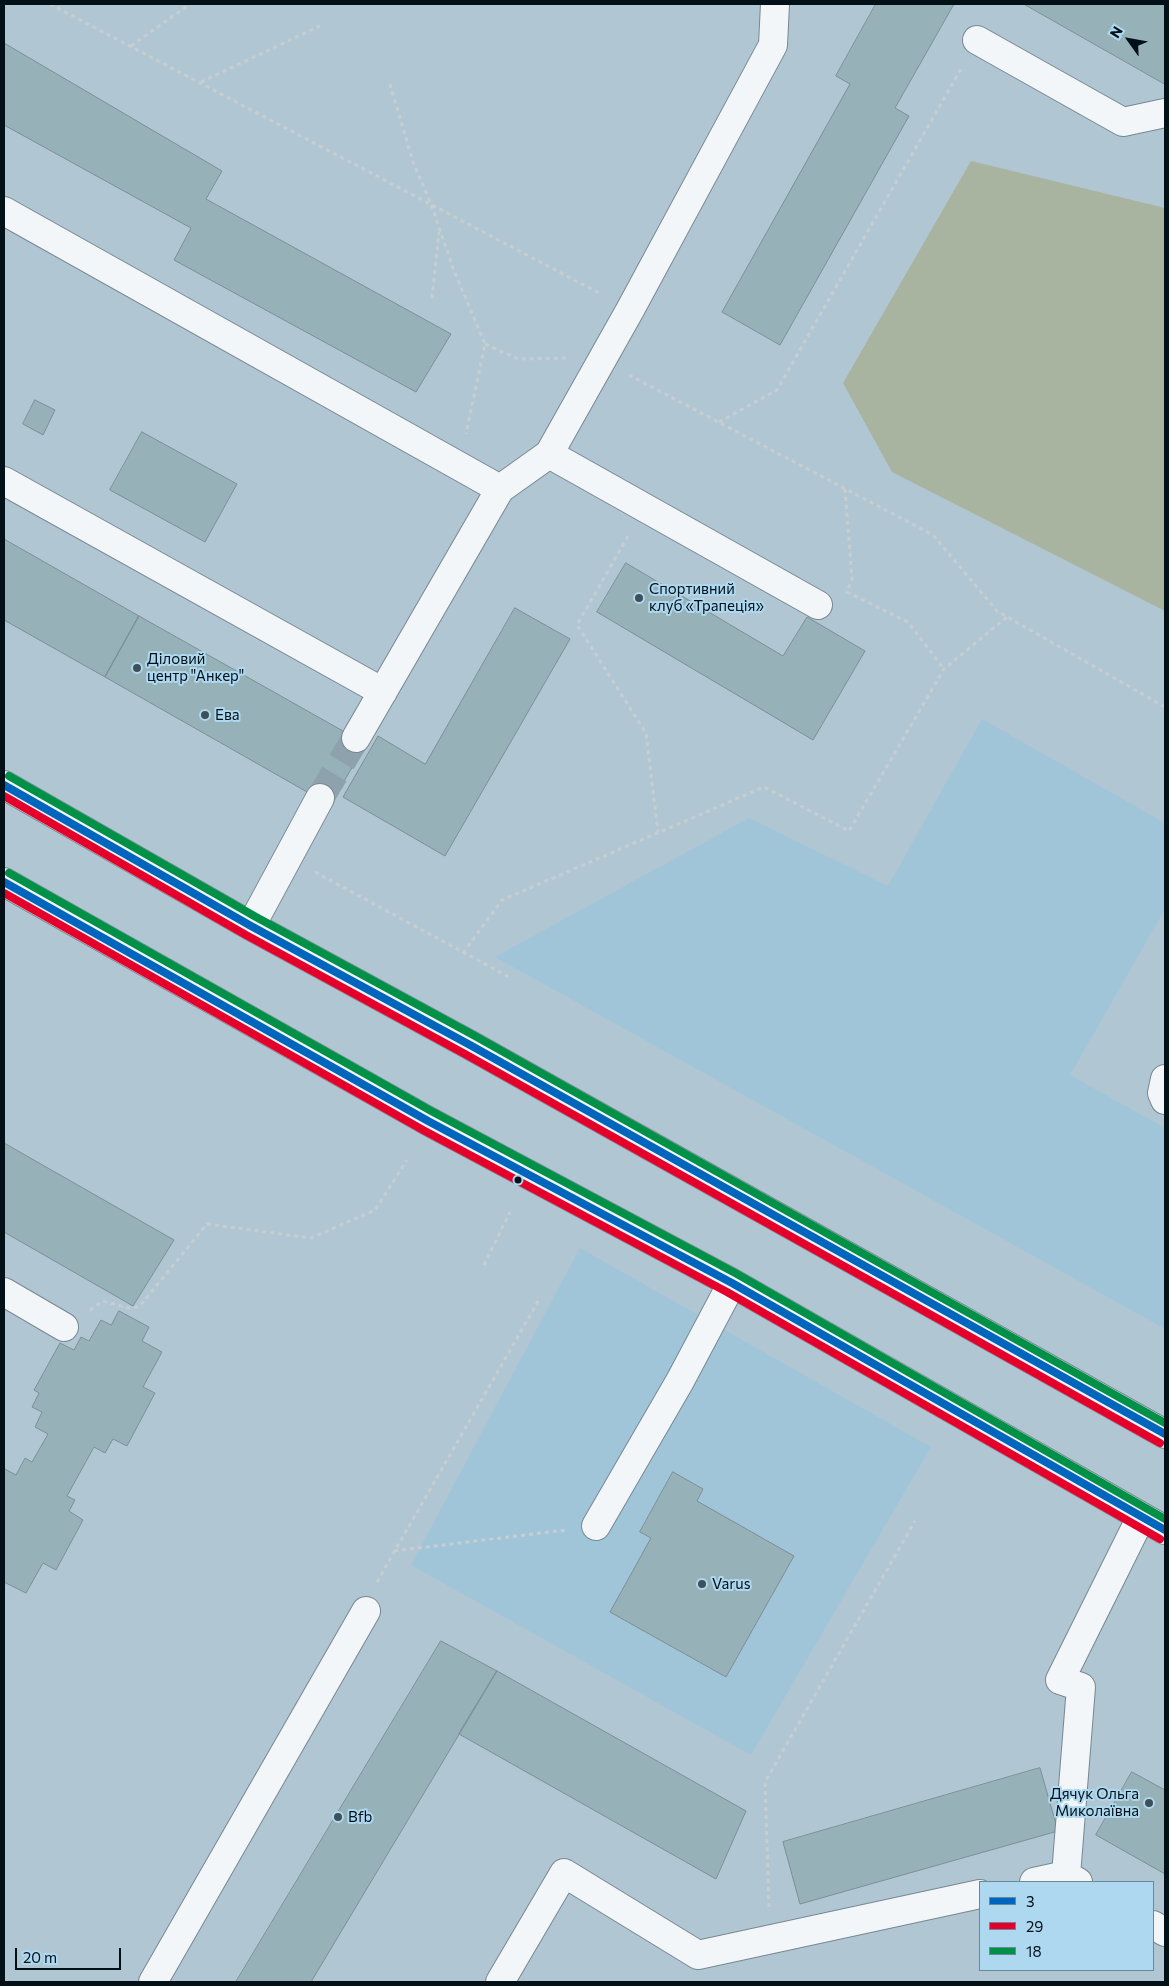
<!DOCTYPE html>
<html>
<head>
<meta charset="utf-8">
<style>
	body { margin:0 }
	#map { position:relative; width:1169px; height:1986px; overflow:hidden; background:#b0c6d2; font-family:Commissioner,sans-serif }
	canvas { display:block }
	.frame { position:absolute; inset:0; border:5px solid #021018; pointer-events:none }
	.legend { position:absolute; left:979px; top:1881px; width:175px; height:90px; box-sizing:border-box; background:#aed8ef; border:1px solid #698899; margin:0; padding:6px 9px; list-style:none; font-size:15px; color:#021018 }
	.legend li { display:flex; align-items:center; gap:10px; height:25px }
	.legend b { width:25px; border:1px solid #698899 }
	.north { position:absolute; left:1104px; top:15px; width:50px; height:50px; -webkit-text-stroke:4px #aed8ef; paint-order:stroke; rotate:302deg; font-size:14px; font-weight:700; line-height:20px; text-align:center; color:#021018 }
	.north::after { content:''; display:block; margin:auto; width:18px; height:22px; background:#021018; clip-path:polygon(50% 0,100% 100%,50% 72%,0 100%) }
	.scale { position:absolute; left:15px; top:1948px; width:106px; height:22px; box-sizing:border-box; border:2px solid #021018; border-top:0; padding-left:6px; font-size:15px; line-height:18px; white-space:nowrap; color:#021018; -webkit-text-stroke:4px #aed8ef; paint-order:stroke }
</style>
</head>
<body>
<div id="map">
<canvas width="1169" height="1986"></canvas>
<div class="frame"></div>
<ul class="legend">
<li><b style="height:6px;background:#0065bd"></b>3</li>
<li><b style="height:6px;background:#e4002b"></b>29</li>
<li><b style="height:6px;background:#009048"></b>18</li>
</ul>
<div class="north">N</div>
<div class="scale">20 m</div>
</div>
<script>
const ctx = document.querySelector('canvas').getContext('2d');
ctx.lineJoin = 'round';
function fill(path, color) { ctx.fillStyle = color; ctx.fill(path, 'evenodd'); }
function stroke(path, color, width, dash) { ctx.strokeStyle = color; ctx.lineWidth = width; ctx.lineCap = dash ? 'butt' : 'round'; ctx.setLineDash(dash || []); ctx.stroke(path); }
function label(font, color, halo, rows, align = 'center') {
  ctx.font = font + ' Commissioner,sans-serif'; ctx.lineWidth = 4; ctx.setLineDash([]); ctx.textBaseline = 'middle'; ctx.strokeStyle = halo; ctx.fillStyle = color; for (const [text, x, y, turn = 0] of rows) {
    ctx.save(); ctx.translate(x, y); ctx.rotate((+turn || 0) * Math.PI / 180); ctx.textAlign = isNaN(turn) ? turn : align; if (halo) ctx.strokeText(text, 0, 0); ctx.fillText(text, 0, 0); ctx.restore();
  }
}
const built = new Path2D(`
	M982,719l183,104v86l-95,166 95,53v201l-670,-372 254,-139 139,68z
	M580,1248l351,199 -180,308 -340,-190z`);
const green = new Path2D(`
	M971,161l194,47v403l-273,-139 -49,-89z`);
const building = new Path2D(`
	M876,4h78l-59,104 14,8 -129,229 -58,-33 128,-228 -14,-8z
	M1024,4h141v80z
	M4,43l218,128 -16,28 245,135 -35,58 -242,-132 17,-32 -187,-103z
	M35,400l20,10 -12,25 -20,-11z
	M142,432l95,52 -32,58 -95,-52z
	M4,539l135,77 -34,61 -101,-57z
	M626,563l157,93 24,-39 58,34 -52,89 -216,-128z
	M515,608l55,31 -125,217 -102,-59 35,-61 47,28z
	M139,616l227,128 -36,61 -225,-128z
	M4,1143l170,97 -41,66 -129,-74z
	M119,1311l30,16 -7,14 20,11 -19,35 12,6 -28,53 -14,-7 -8,14 -11,-6 -27,49 8,4 -6,11 14,9 -27,50 -13,-7 -17,30 -22,-11v-111l1,-2 11,6 9,-17 7,4 16,-28 -13,-7 7,-15 -10,-5 7,-14 -5,-3 26,-47 14,7 7,-13 8,4 12,-21 10,5z
	M673,1472l30,17 -6,12 97,55 -68,121 -116,-65 41,-74 -11,-6z
	M441,1641l56,30 -186,311h-75z
	M497,1671l249,140 -30,68 -257,-145z
	M1040,1768l18,63 -258,73 -17,-62z
	M1132,1772l33,18v84l-69,-39z`);
const minorTunnel = new Path2D(`
	M320,798l36,-60`);
const path = new Path2D(`
	M50,4l551,290
	M131,46l59,-42
	M201,82l119,-56
	M390,84l23,78 18,42 22,64 32,76 -19,90
	M432,298l7,-66
	M485,344l33,15 48,-1
	M629,375l304,160 64,76 168,96
	M719,422l58,-32 185,-323
	M845,489l7,90 -5,13 61,30 36,47
	M628,536l-51,89 69,108 12,99
	M315,872l194,105
	M463,953l39,-53 262,-113 85,44 95,-162 63,-52
	M484,1265l26,-53
	M90,1310l13,-9 25,7 11,-1 68,-83 104,14 64,-28 32,-50
	M394,1551l172,-21
	M377,1582l163,-284
	M769,1907l-4,-125 150,-261`);
const minor = new Path2D(`
	M977,40l146,82 42,-9
	M4,211l496,278 49,-35 269,151
	M549,454l81,-144 143,-265 2,-41
	M4,481l379,211
	M356,738l144,-249
	M4,785l247,141 219,119 695,389
	M4,882l424,239 304,162 433,247
	M251,926l69,-128
	M1165,1079l-3,14 3,7
	M4,1292l60,35
	M596,1526l84,-145 52,-98
	M1066,1875l15,-188 -21,-7 81,-163
	M1034,1882l32,-7 12,7
	M1153,1925l12,7
	M153,1982l213,-371
	M500,1982l64,-109 134,82 282,-61`);
const bus1 = new Path2D(`
	M4,785l247,141 219,119 695,389
	M4,882l424,239 304,162 433,247`);
const bus2 = new Path2D(`
	M4,796l242,139 219,119 695,389
	M4,893l419,237 304,162 433,247`);
const bus3 = new Path2D(`
	M9,776l247,141 219,119 690,387
	M9,873l424,239 304,162 428,245`);
const markers = [
	[639,598,5,"#3f5059"],
	[137,668,5,"#3f5059"],
	[205,715,5,"#3f5059"],
	[518,1180,4.5,"#021018"],
	[702,1584,5,"#3f5059"],
	[1149,1803,5,"#3f5059"],
	[338,1817,5,"#3f5059"]
];
const poiNames = [
	["Спортивний",649,589],
	["клуб «Трапеція»",649,606],
	["Діловий",147,659],
	["центр \"Анкер\"",147,676],
	["Ева",215,715],
	["Varus",712,1584],
	["Дячук Ольга",1139,1794,"right"],
	["Миколаївна",1139,1811,"right"],
	["Bfb",348,1817]
];
fill(built, '#a0c5d9');
fill(green, '#a8b49f');
fill(building, '#97b1b9');
stroke(building, '#7c8f96', 1);
stroke(minorTunnel, '#8da2ad', 28, [28, 14]);
stroke(minor, '#778892', 30);
stroke(path, '#c7ced2', 3, [4, 4]);
stroke(minor, '#f3f6f8', 28);
stroke(bus1, '#0065bd', 8);
stroke(bus2, '#e4002b', 8);
stroke(bus3, '#009048', 8);
for (const [x, y, r, color] of markers) { const dot = new Path2D(); dot.arc(x, y, r, 0, 2 * Math.PI); ctx.fillStyle = color; ctx.fill(dot); stroke(dot, '#aed8ef', 2); }
label('15px', '#021018', '#aed8ef', poiNames, 'left');
</script>
</body>
</html>
